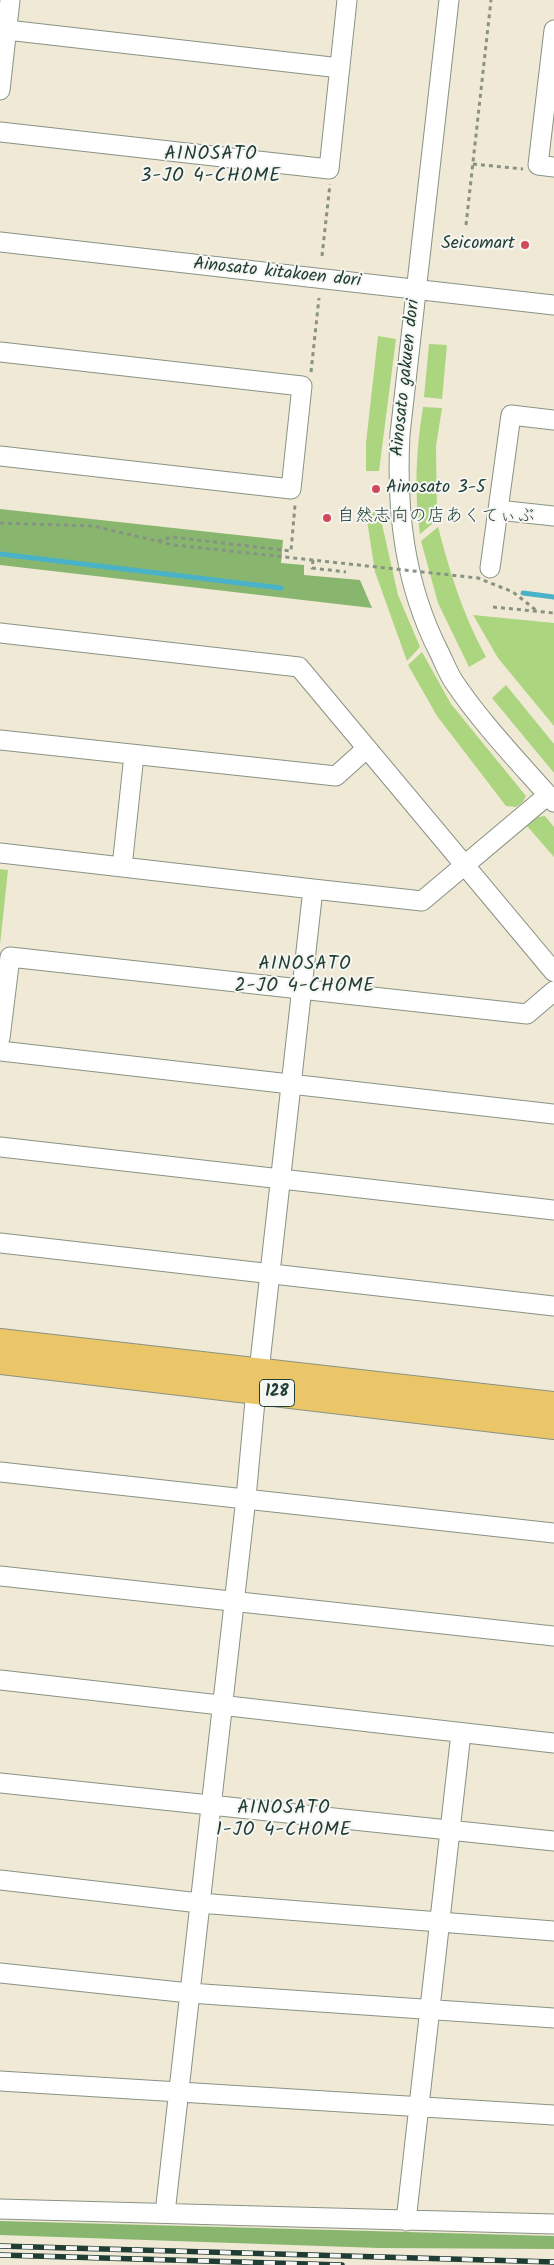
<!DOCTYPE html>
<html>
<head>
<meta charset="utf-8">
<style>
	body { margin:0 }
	canvas { display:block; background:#f0e9d5 }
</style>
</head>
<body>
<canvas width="554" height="2265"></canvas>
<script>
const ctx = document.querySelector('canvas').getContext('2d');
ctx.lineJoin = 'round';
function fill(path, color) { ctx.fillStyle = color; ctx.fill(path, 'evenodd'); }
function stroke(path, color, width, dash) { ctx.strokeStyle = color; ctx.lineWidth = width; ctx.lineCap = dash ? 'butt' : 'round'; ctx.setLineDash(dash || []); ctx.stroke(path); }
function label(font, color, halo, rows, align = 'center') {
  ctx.font = font + ' Kalam,"Klee One",sans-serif'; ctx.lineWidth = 4; ctx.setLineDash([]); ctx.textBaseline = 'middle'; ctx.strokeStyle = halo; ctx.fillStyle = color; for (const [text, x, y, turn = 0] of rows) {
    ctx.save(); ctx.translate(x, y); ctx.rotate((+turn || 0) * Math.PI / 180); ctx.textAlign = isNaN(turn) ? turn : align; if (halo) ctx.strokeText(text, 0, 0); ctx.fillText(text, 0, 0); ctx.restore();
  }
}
const green = new Path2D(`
	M378,336l18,3 -17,132h-13v-28z
	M429,344l18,1 -5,54 -18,-2z
	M423,407l19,1 -6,38 1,74 -17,14c-6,-43 -4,-84 3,-127z
	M379,511l19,84 22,52 -13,14 -32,-89 -9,-58z
	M438,527c12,46 25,88 48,130l-17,10 -31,-64 -17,-62z
	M473,615l81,8v103l-56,-68z
	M422,652l29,52 75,92 -3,6 -7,5 -10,-1 -69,-90 -29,-51z
	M506,685l48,59v29l-62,-75z
	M545,816l9,11v30l-27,-31 11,-9z
	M0,869l8,1 -8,75z`);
const forest = new Path2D(`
	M0,509l283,31 -2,23 23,2v10l56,5 12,28 -372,-43z
	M0,2221l554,15v13l-175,-1 -379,-13z`);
const stream = new Path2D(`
	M0,554l281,34
	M523,593l31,4`);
const path = new Path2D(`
	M473,164l50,5
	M466,225l25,-225
	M322,256l8,-72
	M311,372l8,-74
	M0,523l93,3 81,19
	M158,541l14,-4 119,14 4,-46
	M313,560l-1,8 34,4
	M493,607l61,6`);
const minor = new Path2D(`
	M449,0l-49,434c-4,76 4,149 39,218 5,10 9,21 15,30 29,43 66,81 100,120
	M7,30l333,38
	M554,30l-16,135 16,2
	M0,90l10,-90
	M0,132l329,37 18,-169
	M0,242l554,63
	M0,352l302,34 -11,103 -291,-33
	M498,510l56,6
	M490,568l21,-153 43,5
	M0,633l299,34 255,305
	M0,740l336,36 31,-28
	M0,853l313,36 -54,482
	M122,867l12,-112
	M313,889l109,12 126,-106
	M0,1038l10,-81 517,57 27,-23
	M0,1051l554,63
	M0,1147l554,63
	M0,1243l554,63
	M0,1472l554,61
	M0,1576l554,60
	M0,1680l554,63
	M0,1783l554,58
	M0,1880l199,23 355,28
	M0,1973l189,20 365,25
	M0,2081l554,34
	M0,2209l554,15
	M165,2213l81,-715 10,-108
	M406,2221l55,-488`);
const major = new Path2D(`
	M0,1341l554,63
	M0,1362l554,65`);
const rail = new Path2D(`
	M0,2246l554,16
	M0,2255l342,10`);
const pathBridge = new Path2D(`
	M174,545l304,33 35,14 24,19`);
const markers = [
	[525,245,5,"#d1495b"],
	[376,489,5,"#d1495b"],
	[327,518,5,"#d1495b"]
];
const shields = [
	[277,1393,35]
];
const shieldNames = [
	["128",277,1393]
];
const poiNames = [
	["Seicomart",515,245,"right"],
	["Ainosato 3-5",386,489],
	["自然志向の店あくてぃぶ",337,518]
];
const streetNames = [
	["Ainosato kitakoen dori",277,274,6],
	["Ainosato gakuen dori",407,378,-84]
];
const neighbourhoodNames = [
	["AINOSATO",211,156],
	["3-JO 4-CHOME",211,178],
	["AINOSATO",305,966],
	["2-JO 4-CHOME",305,988],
	["AINOSATO",284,1810],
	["1-JO 4-CHOME",284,1832]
];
fill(green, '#acd580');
fill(forest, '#89b66e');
stroke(stream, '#49b2c8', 5);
stroke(minor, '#889384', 21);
stroke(major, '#889384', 26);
stroke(path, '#889384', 3, [4, 4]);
stroke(minor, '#fff', 19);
stroke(major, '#ebc669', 24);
stroke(rail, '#1f3d34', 5.5);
stroke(rail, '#f6f6f2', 4, [11]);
stroke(pathBridge, '#889384', 3, [4, 4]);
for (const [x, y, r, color] of markers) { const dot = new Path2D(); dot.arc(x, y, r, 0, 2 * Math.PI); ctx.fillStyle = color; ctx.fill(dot); stroke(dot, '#f6f6f2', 2); }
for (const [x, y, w] of shields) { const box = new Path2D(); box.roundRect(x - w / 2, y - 13.5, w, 27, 4); ctx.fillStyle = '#f6f6f2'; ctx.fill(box); stroke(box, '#1f3d34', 1); }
label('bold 16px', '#1f3d34', null, shieldNames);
label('18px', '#1f3d34', '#f6f6f2', poiNames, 'left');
label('18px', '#1f3d34', '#f6f6f2', streetNames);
ctx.letterSpacing = '1px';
label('19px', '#1f3d34', '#f6f6f2', neighbourhoodNames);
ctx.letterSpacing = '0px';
</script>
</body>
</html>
